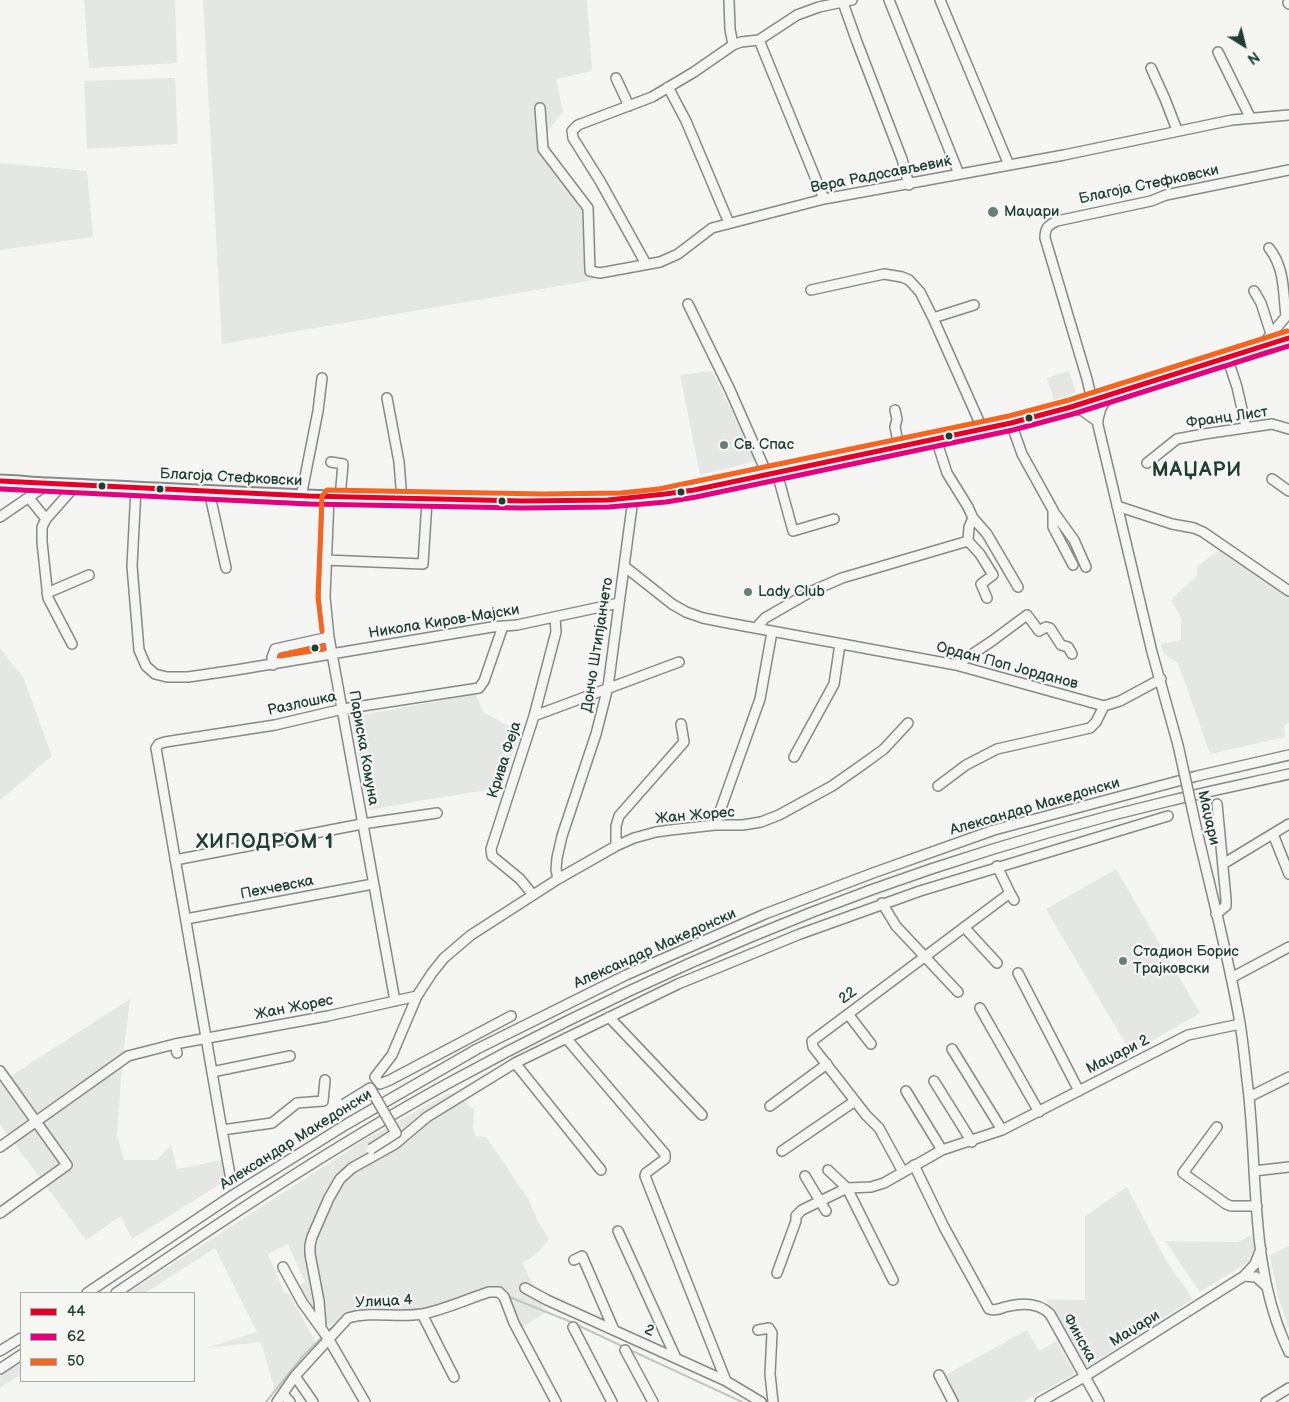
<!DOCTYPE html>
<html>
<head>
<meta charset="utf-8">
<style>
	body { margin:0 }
	#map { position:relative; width:1289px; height:1402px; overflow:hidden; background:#f5f5f3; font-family:"Balsamiq Sans",sans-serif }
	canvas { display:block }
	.legend { position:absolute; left:20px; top:1292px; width:175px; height:90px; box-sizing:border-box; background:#f6f6f2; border:1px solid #a0aca6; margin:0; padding:6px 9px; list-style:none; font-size:15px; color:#1f3d34 }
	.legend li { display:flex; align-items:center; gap:10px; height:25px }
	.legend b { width:25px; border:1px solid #a0aca6 }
	.north { position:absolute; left:1219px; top:20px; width:50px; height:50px; -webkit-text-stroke:4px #f6f6f2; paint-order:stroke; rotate:144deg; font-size:14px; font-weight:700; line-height:20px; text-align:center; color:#1f3d34 }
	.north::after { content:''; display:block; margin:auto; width:18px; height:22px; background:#1f3d34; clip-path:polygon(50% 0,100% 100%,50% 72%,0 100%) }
</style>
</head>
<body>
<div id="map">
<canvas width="1289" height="1402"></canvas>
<ul class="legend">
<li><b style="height:6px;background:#e4002b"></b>44</li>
<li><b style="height:6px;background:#e5007d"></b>62</li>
<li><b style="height:6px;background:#f26522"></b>50</li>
</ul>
<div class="north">N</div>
</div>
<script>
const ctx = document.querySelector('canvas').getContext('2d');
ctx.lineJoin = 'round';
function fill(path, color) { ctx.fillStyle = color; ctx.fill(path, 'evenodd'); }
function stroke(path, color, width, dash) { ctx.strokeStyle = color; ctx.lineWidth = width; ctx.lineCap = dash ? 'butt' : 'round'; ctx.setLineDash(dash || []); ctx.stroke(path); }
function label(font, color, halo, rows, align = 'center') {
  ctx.font = font + ' "Balsamiq Sans",sans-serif'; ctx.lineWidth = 4.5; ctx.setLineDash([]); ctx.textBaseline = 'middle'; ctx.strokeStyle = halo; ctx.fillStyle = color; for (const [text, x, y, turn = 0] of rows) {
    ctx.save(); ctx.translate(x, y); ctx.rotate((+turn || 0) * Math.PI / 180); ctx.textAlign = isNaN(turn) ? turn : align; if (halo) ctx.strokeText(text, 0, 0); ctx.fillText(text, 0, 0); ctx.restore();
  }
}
const built = new Path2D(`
	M84,0h91l2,63 -88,5z
	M203,0h384l5,71 -36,8 7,33 -19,24 45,84 5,60 -372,64z
	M175,78l3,66 -91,5 -3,-68z
	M0,163l87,8 6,66 -93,13z
	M1219,550l70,47v126l-5,2 1,12 -75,17 -32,-91 -15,-10 -2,-9 20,-4v-22l-10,-18 26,-25v-8z
	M0,648l23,29 29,79 -52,44z
	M476,694l7,18 38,21 -22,55 -131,21 -17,-92z
	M1289,1246v82l-11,-31 -8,-42z`);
const green = new Path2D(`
	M712,371l44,90 -56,14 -20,-100z
	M1069,371l7,21 -22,8 -7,-22z
	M410,788l2,14 -42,8 -2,-14z
	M1116,869l84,144 -69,40 -85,-144z
	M130,999l-8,64 -5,72 7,25h33l14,-15 6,24 50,-10 11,14 -106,66 -11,-23 -35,24 -86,-116v-41z
	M449,1093c10,3 16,10 25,16l-1,19 2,8 11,1 43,63 10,24 10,15c-8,10 -15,20 -27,23l24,50 -30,20 -20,-39 -54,18 -93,5 -24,11 -30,-39 10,-6 -17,-38 -20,10 16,38 5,1 27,50 -41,47 -14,-48 -55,6 51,-16 -42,-84 -70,45h-17l238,-154z
	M1127,1187l38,72 28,40 -109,70 -38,-70 39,1v-84z
	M1256,1232l1,12 -4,15 -53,33 -35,-51 73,1z
	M1027,1330l12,21 18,-10 18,33 -52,28h-65l-14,-26z
	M21,1362v12l-21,14v-12z`);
const stream = new Path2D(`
	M507,1296l64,26 53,25
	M327,1332l14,-12
	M628,1349l114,53
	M266,1402l37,-46 19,-19`);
const minor = new Path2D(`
	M729,0l1,29 3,16
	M842,0l15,42 45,117 7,26
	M889,0l70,174
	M940,0l69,165
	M1288,3l1,1
	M759,40l65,159
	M1218,52l32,65
	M1151,68l14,31 12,31
	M616,78l13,28
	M668,87l18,34 43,102
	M540,108l3,41 45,59 2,63 10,2 60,-11 18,-8 34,-26 112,-29 240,-44 168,-35 57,-5
	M1269,248c16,20 14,44 17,68
	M646,264l-46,-83 -27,-43 -1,-7 6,-6 74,-28 42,-25 39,-27 8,-3 18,-2 38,-25 22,-8 33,-7
	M811,290l73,-16 18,3 7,3 11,12 13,26 49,110
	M1254,291l7,12 10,31
	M688,304l42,86 37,84
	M933,318l41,-13
	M1268,338l21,-25
	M1227,357l10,30 9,40
	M387,398l12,64 3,38
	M1071,407l12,4 15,11
	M895,410l2,9 -2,8 4,19
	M1098,419l3,-11 8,-13
	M1011,423l11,31 31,56v17l20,38
	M936,439l11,34 21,34 5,11 14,16 31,53
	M331,462l12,2 -3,34
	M1147,463l30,-24 27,-5 68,-10 17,5
	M777,473l16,58 41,-12
	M1272,479l17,12
	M136,488l-4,78 7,84 7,16 9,8 12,3h21l48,-7 256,-43 25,-2 102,-22
	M209,491l17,77
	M301,497l17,-86 4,-33
	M329,497l-4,100 4,40 66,364
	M29,498l17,21
	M1117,506l55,18 22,4 9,4 86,59
	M1053,511l21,29 12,27
	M0,517l48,-33
	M973,518l-4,9 -1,14 12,13 13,21 -12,9 6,14
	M325,560l98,4 4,-63
	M624,566l48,38 14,8 17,6 25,5 228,42 148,41 16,-5 41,-22
	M47,593l42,-18
	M756,628l9,-10 47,-27 30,-13 126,-37
	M72,644l-24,-46 -6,-56v-15l4,-8 30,-34
	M273,665l-1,-8 3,-8 54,-12
	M956,665l36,-24 35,-26 12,16 7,-4 4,1 11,17 7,2 4,7
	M534,716l145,-54
	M1178,745l-26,-93 -65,-273 -42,-141c0,-10 3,-13 12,-17l94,-20 15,-6 123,-25
	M794,757l40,-73 6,-40
	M938,786l28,-21 31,-16 93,-21 6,-6 8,-16
	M715,825l45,-126 12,-67
	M1197,831c15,64 32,128 43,192 3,19 5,38 7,57 12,90 1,188 42,272
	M1273,834l16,40
	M616,846v-20l3,-10 65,-74 -3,-18
	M175,860l187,-36 75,-11
	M1223,864l66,-40
	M997,866l13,27
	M558,879l-2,-10 1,-11 5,-22 34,-102 12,-47 25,-188
	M533,895l-13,-16 -28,-23 -1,-7 43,-133 22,-84 -1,-15
	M882,903l14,23 62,66
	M1216,914l10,-8v-7l-9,-95
	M186,919l187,-35
	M964,927l33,36
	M1018,973l61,118
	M1231,978l58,-31
	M980,1008l59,104
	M848,1014l23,30
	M511,1016l-121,64 -10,4 -5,-7 17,-22 25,-59 15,-23 12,-15 27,-23 87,-56 58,-33 18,-8 22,-6 14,-2 45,-5h28l18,-3 18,-7 53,-29 30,-21 22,-16 24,-26
	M609,1017l93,98
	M566,1038l99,116v5l-19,14 -1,3 81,205
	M952,1049l50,81
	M177,1053l-2,-9 153,-28 89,-20
	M515,1063l86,107
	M0,1071l67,94 -67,48
	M212,1072l78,-16
	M325,1080l-2,21 -26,2 -25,20 -50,7 -66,-382 3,-4 6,-2 110,-17 68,-16 136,-21 5,-7 19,-55
	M934,1081l38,61
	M906,1091l36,59
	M1249,1097l40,-20
	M770,1106l57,-42
	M1217,1127l-34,46 43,31 5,2h26
	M222,1130l9,50
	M0,1147l128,-91 47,-12
	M782,1151l73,-50
	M914,1165l30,62 45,82c6,2 10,0 16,-2 15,-4 33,-5 45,7l49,88
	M828,1170l19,18 46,92
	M1254,1171l35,-4
	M903,1172l-24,-44 -13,-13 -53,-68 -1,-6 198,-148 4,7
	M805,1176l21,35
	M618,1231l58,127
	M574,1260l8,-4 32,74
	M283,1267l19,35 26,36 37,64
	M777,1273l19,-52v-5l6,-6 45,-22 24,-1 13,-4 58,-33 60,-20 186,-95 52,-11
	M1244,1276l12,1 10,9
	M525,1288l22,12 179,81 35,21
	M87,1293l146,-98 114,-71 130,-75 149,-74 139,-61 108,-41 121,-43 203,-54 92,-21
	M116,1293c107,-73 215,-145 329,-208 155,-85 319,-160 486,-216 78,-26 158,-49 238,-68 40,-10 80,-18 120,-27
	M422,1314l32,63
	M321,1326l-2,-25 -9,-47v-9l2,-8 17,-39 11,-19 12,-11 43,-24 32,-27 88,-54 163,-79 122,-50 120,-43 248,-75
	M573,1327l39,75
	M758,1330l11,-2 3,5 -2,41 3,28
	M625,1350l28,52
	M0,1351l21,-13
	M0,1369l21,-14
	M939,1375l14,27
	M295,1376l18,26
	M283,1394l7,8
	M277,1402l18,-26 53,-58c24,-7 49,0 74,-4 22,-4 45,-15 67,-22h10l5,5 10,26 42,79
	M1040,1402l44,-25 160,-101 11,-12 6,-15
	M1266,1402l23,-14`);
const major = new Path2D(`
	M0,481c16,0 33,3 49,3 138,6 277,15 416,16 77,1 153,4 229,-10l317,-67 60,-16 192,-62 26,-7`);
const minorBridge = new Path2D(`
	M1178,745l19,86
	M344,1104l26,-16 26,45 -25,16`);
const bus1 = new Path2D(`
	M0,481l309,15 214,5 85,-1 57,-6 29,-4 317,-67 60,-16 218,-69`);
const bus2 = new Path2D(`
	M0,489l308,15 214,4 87,-1 57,-5 30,-5 317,-67 60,-16 216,-68`);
const bus3 = new Path2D(`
	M322,631l-4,-34 4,-101 5,-6 216,4 78,-1 38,-4 350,-73 60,-16 218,-69
	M323,646l1,3 -44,7 1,-1z`);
const markers = [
	[993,212,6,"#6a7d77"],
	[1029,418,4.5,"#1f3d34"],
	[949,436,4.5,"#1f3d34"],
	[724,445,5,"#6a7d77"],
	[102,486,4.5,"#1f3d34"],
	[160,489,4.5,"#1f3d34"],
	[681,492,4.5,"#1f3d34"],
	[502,501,4.5,"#1f3d34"],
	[748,592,5,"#6a7d77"],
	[315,648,4.5,"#1f3d34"],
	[1123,961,5,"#6a7d77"]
];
const streetNames = [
	["Вера Радосављевиќ",881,175,-11],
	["Благоја Стефковски",1149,185,-12],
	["Франц Лист",1227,418,-8],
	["Благоја Стефковски",231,478,3],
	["Никола Киров-Мајски",444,622,-9],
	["Дончо Штипјанчето",598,645,-81],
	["Ордан Поп Јорданов",1007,666,15],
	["Разлошка",302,704,-12],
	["Париска Комуна",363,748,80],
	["Крива Феја",505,760,-72],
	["Александар Македонски",1035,807,-16],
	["Жан Жорес",695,816,-5],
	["Маџари",1208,818,77],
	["Пехчевска",277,888,-11],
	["Александар Македонски",655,949,-24],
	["22",848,996,-37],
	["Жан Жорес",294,1008,-11],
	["Маџари 2",1118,1055,-27],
	["Александар Македонски",296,1140,-32],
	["Улица 4",384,1302,-3],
	["Маџари",1135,1329,-32],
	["2",649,1331,25],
	["Финска",1079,1338,61]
];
const poiNames = [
	["Маџари",1004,212],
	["Св. Спас",734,445],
	["Lady Club",758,592],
	["Стадион Борис",1133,952],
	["Трајковски",1133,969]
];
const districtNames = [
	["МАЏАРИ",1197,471],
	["ХИПОДРОМ 1",265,843]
];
fill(built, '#e5e7e4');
fill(green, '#e4e7e3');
stroke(stream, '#c0c7c3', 2);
stroke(minor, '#858a88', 12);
stroke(major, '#858a88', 15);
stroke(minor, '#f5f5f3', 9);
stroke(major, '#f5f5f3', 11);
stroke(minorBridge, '#858a88', 12, []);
stroke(minorBridge, '#f5f5f3', 9);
stroke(bus1, '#e4002b', 5);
stroke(bus2, '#e5007d', 5);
stroke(bus3, '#f26522', 5);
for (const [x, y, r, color] of markers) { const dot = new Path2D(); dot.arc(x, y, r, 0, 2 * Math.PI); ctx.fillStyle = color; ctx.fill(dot); stroke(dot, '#f6f6f2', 2); }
label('15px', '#1f3d34', '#f6f6f2', streetNames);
label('15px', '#1f3d34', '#f6f6f2', poiNames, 'left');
ctx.letterSpacing = '1px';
label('bold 20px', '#1f3d34', '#f6f6f2', districtNames);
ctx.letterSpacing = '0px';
</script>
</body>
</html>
